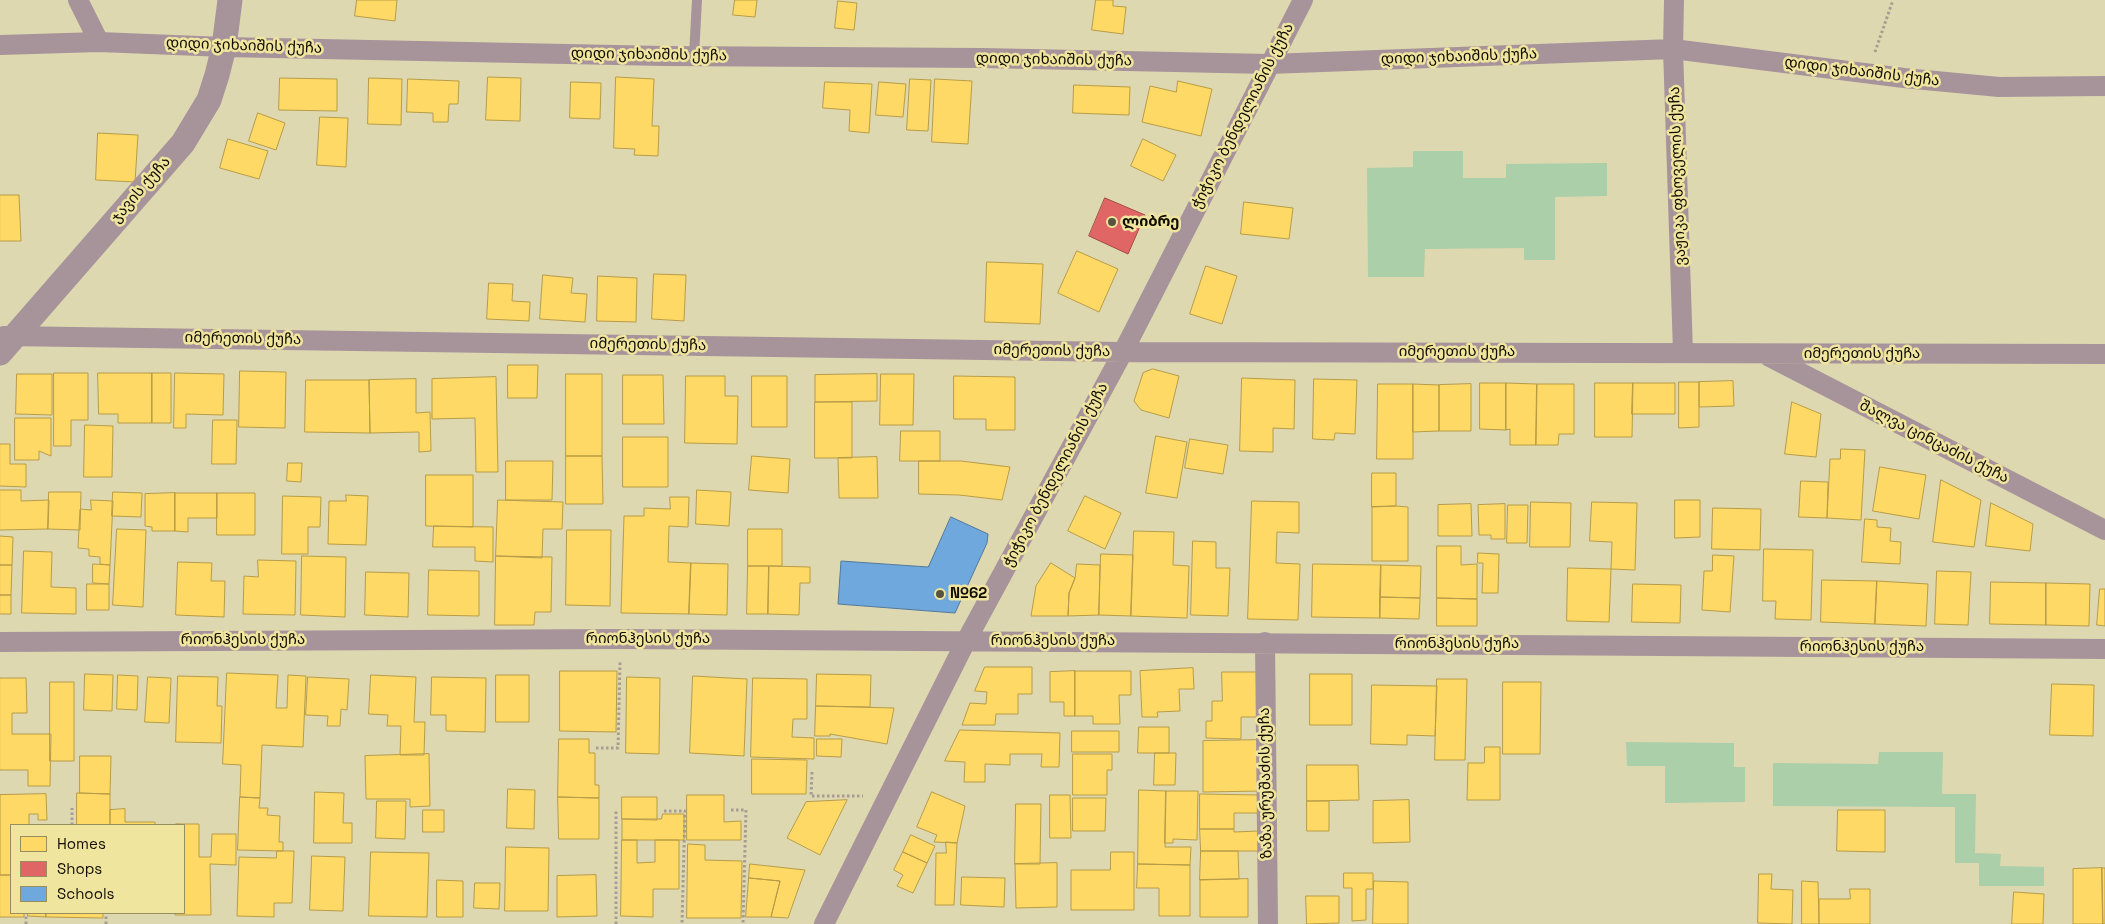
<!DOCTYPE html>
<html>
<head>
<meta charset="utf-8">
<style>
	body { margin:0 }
	#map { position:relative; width:2105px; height:924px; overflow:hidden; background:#ded8b1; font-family:"Space Grotesk",sans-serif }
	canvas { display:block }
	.legend { position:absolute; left:10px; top:824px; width:175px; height:90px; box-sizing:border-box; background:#f0e59f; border:1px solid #968e5f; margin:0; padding:6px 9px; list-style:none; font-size:15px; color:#100c00 }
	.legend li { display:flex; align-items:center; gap:10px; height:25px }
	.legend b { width:25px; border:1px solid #968e5f }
</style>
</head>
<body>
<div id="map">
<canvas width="2105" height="924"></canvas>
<ul class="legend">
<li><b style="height:14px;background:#ffd966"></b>Homes</li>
<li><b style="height:14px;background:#e06666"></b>Shops</li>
<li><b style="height:14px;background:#6fa8dc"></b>Schools</li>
</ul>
</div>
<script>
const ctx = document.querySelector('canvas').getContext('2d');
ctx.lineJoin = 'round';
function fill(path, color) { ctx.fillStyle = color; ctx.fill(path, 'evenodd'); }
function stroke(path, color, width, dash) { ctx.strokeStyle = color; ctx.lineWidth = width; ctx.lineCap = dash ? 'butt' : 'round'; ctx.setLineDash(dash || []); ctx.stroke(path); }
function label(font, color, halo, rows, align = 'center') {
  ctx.font = font + ' "Space Grotesk","Noto Sans Georgian",sans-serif'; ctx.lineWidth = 5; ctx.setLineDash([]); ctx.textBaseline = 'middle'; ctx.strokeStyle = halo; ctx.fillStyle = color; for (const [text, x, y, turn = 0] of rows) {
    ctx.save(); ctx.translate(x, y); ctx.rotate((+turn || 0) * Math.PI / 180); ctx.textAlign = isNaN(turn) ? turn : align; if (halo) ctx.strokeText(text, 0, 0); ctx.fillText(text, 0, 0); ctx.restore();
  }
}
const green = new Path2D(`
	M1413,151h50v27h43v-14l101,-1v33l-52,1v63h-31v-12l-99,1 -1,28h-56l-1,-109 46,-1z
	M1626,742l108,1v24h11v35l-80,1v-37h-38z
	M1879,752h64l-1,42h34l-1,59 26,1 -1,12 44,1v19h-65v-23h-24v-56l-182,-1v-43l105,1z`);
const homes = new Path2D(`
	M357,0h40l-2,21 -40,-5z
	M735,0h22l-2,17 -22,-2z
	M1096,0h17v6l13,1 -3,27 -31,-4z
	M838,1l19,2 -3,27 -19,-2z
	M488,77l33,1 -1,43 -34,-1z
	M616,77l38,2 -2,47h7l-1,30 -24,-1 1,-6 -21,-1z
	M280,78l57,1v32l-58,-1z
	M369,78l33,1 -1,46 -33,-1z
	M408,79l51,2 -1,23h-9l-1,18h-15v-9l-26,-1z
	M910,79l21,1 -3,51 -21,-1z
	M935,79l37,2 -4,63 -36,-2z
	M1178,81l34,8 -11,47 -59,-14 8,-36 26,6z
	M571,82l30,1 -1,36 -30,-1z
	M825,82l47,2 -3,49 -20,-2 1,-21 -27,-2z
	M879,82l27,2 -3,33 -27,-2z
	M1074,85l56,2 -1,28 -56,-2z
	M258,113l27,10 -9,27 -27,-9z
	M320,117l28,1 -2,49 -29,-2z
	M98,133l40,2 -3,47 -39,-2z
	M228,139l40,12 -9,28 -39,-11z
	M1143,139l33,16 -13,26 -32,-15z
	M0,195h19l2,46h-21z
	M1244,202l49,6 -4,31 -48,-5z
	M1077,251l41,18 -19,43 -41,-19z
	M987,262l56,2 -3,60 -55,-2z
	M1206,266l31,10 -15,48 -32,-10z
	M654,274l32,1 -2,46 -32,-2z
	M543,275l30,3 -2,15 16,1 -2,28 -45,-3z
	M598,276l39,2 -1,44 -39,-1z
	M489,283l24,1 -1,17 18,1 -1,19 -42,-2z
	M508,365h30l-1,33h-29z
	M1153,369l26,7 -10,42 -28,-8 -7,-9 9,-28z
	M240,371l46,1 -1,56 -46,-1z
	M54,373h34v47h-17v26h-17z
	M98,373h54v50h-34v-9h-19z
	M152,373h19v50h-19z
	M175,373l49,1 -1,41 -37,-1v14h-12z
	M17,374h35v41l-36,-1z
	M566,374h36v82h-36z
	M877,374v27l-62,1v-27z
	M881,374h33l-1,51h-33z
	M623,375h40l1,49h-41z
	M686,376h39v20h13l-1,48 -52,-1z
	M752,376h35v51h-35z
	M954,376l61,1v53h-29v-11h-32z
	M496,377l2,95h-22l-1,-54 -43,1v-40z
	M1242,378l53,2 -1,49 -21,-1v24l-33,-1z
	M416,379v34l14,-1 1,39 -12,1v-20l-49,1 -1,-53z
	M1314,379l43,1 -2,54 -20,-1 -1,7 -21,-1z
	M306,380h63l1,53 -65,-1z
	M1733,381l1,25 -35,1v-25z
	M1679,382h20v45l-20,1z
	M1480,383h26v47l-26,-1z
	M1506,383l31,1 -1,61h-26v-16l-4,1z
	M1595,383h38l-1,54h-37z
	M1633,383h42v31h-43z
	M1378,384h35v75h-36z
	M1413,384l26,1v46l-26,1z
	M1471,384v47h-32v-46z
	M1537,384h37v50h-15l-1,11h-22z
	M815,402h37v56h-37z
	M1792,402l29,12 -5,43 -31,-3z
	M15,418h36v38l-12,-5v9h-24z
	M213,420h24l-1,44h-24z
	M85,425l28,1 -1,51h-28z
	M901,431h39v30h-40z
	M1156,436l31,6 -10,56 -31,-5z
	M623,437h45v50h-45z
	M1190,439l38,6 -5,29 -38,-6z
	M0,444h10v20h16v23l-26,-1z
	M1841,449l24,1 -4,70 -34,-2 3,-59h10z
	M566,456h36l1,48h-37z
	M752,456l38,3 -2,34 -39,-3z
	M877,457l1,41h-39l-1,-40z
	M506,461h47l-1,39h-46z
	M919,461h42l49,6 -8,33 -43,-5 -40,-1z
	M288,463h14l-1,19 -14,-1z
	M1880,467l46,8 -7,44 -46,-8z
	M1372,473h24v33l-24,1z
	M426,475h47v52l-47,-1z
	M1941,480l40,20 -7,47 -41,-5z
	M1801,481l27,1 -1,36 -28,-1z
	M0,490h21v11l28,-1 -1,29 -48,1z
	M697,490l34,2 -2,34 -33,-2z
	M49,492h32l-1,38 -32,-1z
	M113,492l29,1 -1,24 -29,-1z
	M175,493h42v25h-29v14l-13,-1z
	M175,493v38h-23v-4l-7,-1v-32z
	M217,493h38v42h-38z
	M346,495l22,1 -2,49 -38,-1 1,-43h17z
	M283,496l38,1 -1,30h-12v27h-26z
	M1085,496l36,17 -16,36 -37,-18z
	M670,497h19l-1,30 -19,-1 -1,36 23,1 -2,51 -68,-1 3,-97h20v-8l26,1z
	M91,500l22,1 -3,64 -10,-1v-7l-11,-1v-7l-11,-1 2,-39 11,1z
	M498,500l65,2 -1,27h-19l-1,29 -46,-2z
	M1675,500h25v37l-25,1z
	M1252,501l47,1v31l-22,-1 -1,31 24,1 -2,56 -50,-1z
	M1531,502l40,1 -1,44h-40z
	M1592,502l45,1 -2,67 -24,-1 1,-27 -22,-1z
	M1991,503l42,21 -3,27 -44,-5z
	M1471,504l1,32h-34v-31z
	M1505,504v35h-14v-4h-12l-1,-30z
	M1508,505h20l-1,38h-20z
	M1396,506l12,1v54h-36v-54z
	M1713,508l48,1 -1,41 -48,-1z
	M1865,519l12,1v7l14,1 -1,13 11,1 -1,22 -38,-2z
	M434,526l59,1v35l-18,-1v-14h-42z
	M117,529l29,1 -3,77 -30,-2z
	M748,529h34v37h-34z
	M567,530h44l-1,76 -44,-1z
	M1134,531l40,1 -1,33 16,1 -2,52 -56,-2z
	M0,536l13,1 -1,28h-12z
	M1193,541l23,1v26h14l-2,48 -37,-1z
	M1437,546h24v19l16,-1v35l-40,-1z
	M1764,549l49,1 -2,70 -36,-1 1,-18h-13z
	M24,551l28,1 -1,35 25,1v26l-54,-1z
	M1478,553l21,1 -1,39h-16l1,-30h-5z
	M1101,554l32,1 -2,61 -32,-1z
	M1713,555l21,1 -4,56 -28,-2 2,-39h8z
	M302,556l44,1 -1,60 -44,-2z
	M496,556l56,1 -1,55h-16l-1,13h-39z
	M258,560l38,1 -1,54 -52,-1 1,-38 14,1z
	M178,562l34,1 -1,18h14l-1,36 -48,-2z
	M691,563l37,1 -1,51 -38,-1z
	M1051,563l24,15 -6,15 -1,23h-37l5,-30z
	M93,564l17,1 -1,19 -16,-1z
	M1077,564l23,1 -1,50 -31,1 1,-23 6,-15z
	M1313,564l68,1 -1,53 -68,-1z
	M0,565h12l-1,30h-11z
	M1381,565l40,1 -1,32 -40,-1z
	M748,566h21l-1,48h-21z
	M769,566l41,1v16h-10l-1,32 -31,-1z
	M1568,568l43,1 -2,53 -42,-1z
	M429,570l50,1v45l-51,-1z
	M1937,571l34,1 -3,53 -33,-1z
	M366,572l43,1 -1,44 -43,-2z
	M1822,580l55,1 -2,43 -54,-2z
	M1877,581l51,3 -2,42 -51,-2z
	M1991,582l55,1v42l-56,-1z
	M2046,583l44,1 -1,42 -43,-1z
	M87,584h22v26h-22z
	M1633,584l48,1 -1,38 -48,-1z
	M2100,589h5v37l-8,-1z
	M0,595h11v19h-11z
	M1380,597l40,1 -1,21 -39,-1z
	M1437,598l40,1v27h-40z
	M985,667h47v27h-14v20h-22l-1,11h-33l8,-22 16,1 1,-12 -12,-1z
	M1193,668l1,21h-15l1,22 -23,1 1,5h-16l-2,-46z
	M560,671h57l-1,61 -56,-1z
	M1075,671h56v24h-12l1,29h-27v-8h-18z
	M1075,671v45h-11v-14h-14v-30z
	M1222,672h37v45h-18v22l-35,-1v-17h6v-20h10z
	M227,673l51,2 -2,33h11l1,-33 18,1 -3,71 -41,-2 -2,53 -20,-1 1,-32 -18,-1z
	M85,674l28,1 -1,36 -28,-1z
	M817,674l54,1 -1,32 -54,-1z
	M1310,674h42v51h-42z
	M118,675l20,1 -1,34 -20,-1z
	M371,675l45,2 -2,45h11l-1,33h-24l1,-29h-14l1,-11 -19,-1z
	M496,675h33v47h-33z
	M178,676l40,1 -1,29h5l-1,37 -45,-1z
	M693,676l54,3 -3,77 -54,-3z
	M148,677l23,1 -2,45 -24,-1z
	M308,677l41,2 -2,31 -6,-1 -1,17h-13l1,-10 -22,-1z
	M432,677l54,1 -1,54 -39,-1v-16h-15z
	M627,677l33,1 -1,76 -33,-1z
	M0,678h26l1,35h-15v21h39l-1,52h-22v-16h-28z
	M753,678l54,1v40h-14l-1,18 22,1v21l-63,-2z
	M1437,679h30l-2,81h-30z
	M50,682h24v79h-24z
	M1503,682h38l-1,72h-37z
	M2052,684l42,1 -1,51 -43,-1z
	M1372,685l65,1 -2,50 -28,-1v10l-36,-1z
	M816,706l78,2 -7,36 -57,-10v2h-15z
	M1139,727h30v26h-31z
	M960,730l100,3 -1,34h-18l1,-13h-32v11l-25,-1v18h-21l1,-20 -20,-1z
	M1072,731h47v21h-47z
	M559,739h30v14h6v32h4v13l-41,-1z
	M817,739h25l-1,18 -24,-1z
	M1262,740v51l-59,1v-51z
	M1485,747h15v53h-33l1,-37h16z
	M1155,753h21l-1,32h-21z
	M429,754l1,52 -20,1v-8h-44l-1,-43z
	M1073,754h39v16h-5v25h-34z
	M80,756h31l-1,38 -30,-1z
	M752,759l55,1 -1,34h-54z
	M1307,765h51l1,35 -52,1z
	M508,789l27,1 -1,39 -27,-1z
	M1139,790l27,1 -1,56h26l-1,18 -52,-1z
	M1166,791h32l-1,49 -24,-1v4h-8z
	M315,792l29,1 -1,30h9v20h-38z
	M932,792l33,14 -8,37 -23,-1 3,-7 -20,-8z
	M77,793l33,1v31h-33z
	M46,794l1,26h-9v-6h-9v11h-18v50h-11v-80z
	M1200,794l60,1v18h-26v16h-34z
	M687,795h37v27l17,-1v19h-54z
	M1050,795h20l1,43h-21z
	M240,797l20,1 -1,10h9l-1,7 13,1 -1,26h4v9l-45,-1z
	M558,797l41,1v41h-40z
	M622,797h35v23l-35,-1z
	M1073,798h33l-1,33h-32z
	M847,800l-27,55 -33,-17 19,-36z
	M1409,800l1,42 -37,1v-42z
	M377,801h29l-1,38 -29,-1z
	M1307,801h22v30h-22z
	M1016,804h25l-1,60h-25z
	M125,809v13h30v3h-45v-15z
	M423,810h21v22h-21z
	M1838,810h47v42l-48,-1z
	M663,814h21v26h-62v-21h39z
	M176,824h23v33h12l1,-23h24v31l-26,-1 1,51h-36v-2h9v-88z
	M1200,829h34v3l24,-1 1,20h-58z
	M911,835l24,11 -8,17 -24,-11z
	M622,840h15v23l18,-1v-22h24v49h-26v28l-32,-1z
	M946,842l11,1 -3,62h-19l1,-52h10z
	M688,844l17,1v15l37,1 -1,57h-54z
	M506,847l43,1 -1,63h-43z
	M277,851h17l-2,52h-18v14l-37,-1 2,-59 37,1z
	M1201,851h37l1,28 -39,1z
	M371,852l58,1 -2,64 -58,-1z
	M903,852l24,11 -14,30 -16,-7 6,-11 -9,-5z
	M1111,852h23v58h-63v-40h39z
	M312,856l33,1 -2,54 -33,-1z
	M1057,863v44l-41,1 -1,-44z
	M750,864l55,6 -17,48 -17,-1 9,-36 -31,-3z
	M1138,864l52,1v51h-31v-28h-22z
	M2102,868h3v56h-2z
	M2102,868l1,56h-30v-55z
	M1344,873h29v16h-7v31l-14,1v-33h-8z
	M1759,874h13l-1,15 22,1 -1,34 -34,-1z
	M0,875h11v38h13v4h-24z
	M596,875l1,41 -40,1v-41z
	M962,877l43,1 -1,29 -43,-2z
	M749,878l31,3 -9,36h-25z
	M1248,879v38h-48v-37z
	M437,880l26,1v36h-26z
	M1374,881l34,1v42h-35z
	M1802,881l16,1 1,42h-17z
	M475,883h25l-1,26 -25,-1z
	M1850,889h20v35h-51v-25h31z
	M2014,892l30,2 -1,30h-31z
	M1306,896h33v27l-32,1z
	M28,913h18v4l-18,-1z
	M46,913h57v5l-57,-1z`);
const shops = new Path2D(`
	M1105,198l40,17 -17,39 -39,-18z`);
const schools = new Path2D(`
	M951,517l37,17 -1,9 -32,70 -117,-9 3,-43 87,6z`);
const path = new Path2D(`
	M1875,52l18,-52
	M596,748h22l2,-86
	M812,772l-1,24h52
	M731,810h15l-3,114
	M664,811h21l-3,113
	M72,825v-17
	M26,924v-11
	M106,924v-11
	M616,924v-114`);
const service = new Path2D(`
	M694,56l3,-56`);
const minor = new Path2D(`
	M78,0l21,42
	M1674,0l-1,49 10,303
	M0,45l99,-3 125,5 440,9 318,2 287,6 404,-15 231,29 95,9 106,-1
	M4,336l1119,16 982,2
	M1768,356l337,174
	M0,642l621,-3 1484,10
	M1265,642l3,282
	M824,924l142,-283 157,-289 180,-352`);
const tertiary = new Path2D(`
	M0,353l183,-210 26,-43 8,-25 7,-28 6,-47`);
const markers = [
	[1112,222,5,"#58533e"],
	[940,594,5,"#58533e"]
];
const streetNames = [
	["დიდი ჯიხაიშის ქუჩა",244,46,2],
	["დიდი ჯიხაიშის ქუჩა",649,55,1],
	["დიდი ჯიხაიშის ქუჩა",1459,57,-2],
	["დიდი ჯიხაიშის ქუჩა",1054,60,1],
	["დიდი ჯიხაიშის ქუჩა",1862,72,7],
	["ჭიჭიკო ბენდელიანის ქუჩა",1243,116,-63],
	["ვაჟიკა ფხოველის ქუჩა",1678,176,-92],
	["ჯავის ქუჩა",141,190,-49],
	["იმერეთის ქუჩა",243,339,1],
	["იმერეთის ქუჩა",648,345,1],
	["იმერეთის ქუჩა",1052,351,1],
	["იმერეთის ქუჩა",1457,352],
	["იმერეთის ქუჩა",1862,354],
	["შალვა ცინცაძის ქუჩა",1934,442,27],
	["ჭიჭიკო ბენდელიანის ქუჩა",1056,475,-62],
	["რიონჰესის ქუჩა",648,639],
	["რიონჰესის ქუჩა",243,640],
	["რიონჰესის ქუჩა",1053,641],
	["რიონჰესის ქუჩა",1457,644],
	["რიონჰესის ქუჩა",1862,647],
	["ზაზა ურუშაძის ქუჩა",1266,783,-91]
];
const poiNames = [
	["ლიბრე",1122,222],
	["№62",950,594]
];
fill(green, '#aacfa9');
fill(homes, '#ffd966');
stroke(homes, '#b79c47', 1);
fill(shops, '#e06666');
stroke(shops, '#a24b47', 1);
fill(schools, '#6fa8dc');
stroke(schools, '#52799a', 1);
stroke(path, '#a89c92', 3, [2.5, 2.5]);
stroke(service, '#a7949a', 10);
stroke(minor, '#a7949a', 20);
stroke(tertiary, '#a7949a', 25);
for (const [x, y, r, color] of markers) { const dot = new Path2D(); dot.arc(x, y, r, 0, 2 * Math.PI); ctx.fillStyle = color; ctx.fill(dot); stroke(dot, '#f0e59f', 2); }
label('15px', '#100c00', '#f0e59f', streetNames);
label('bold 15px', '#100c00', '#f0e59f', poiNames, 'left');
</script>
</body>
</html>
